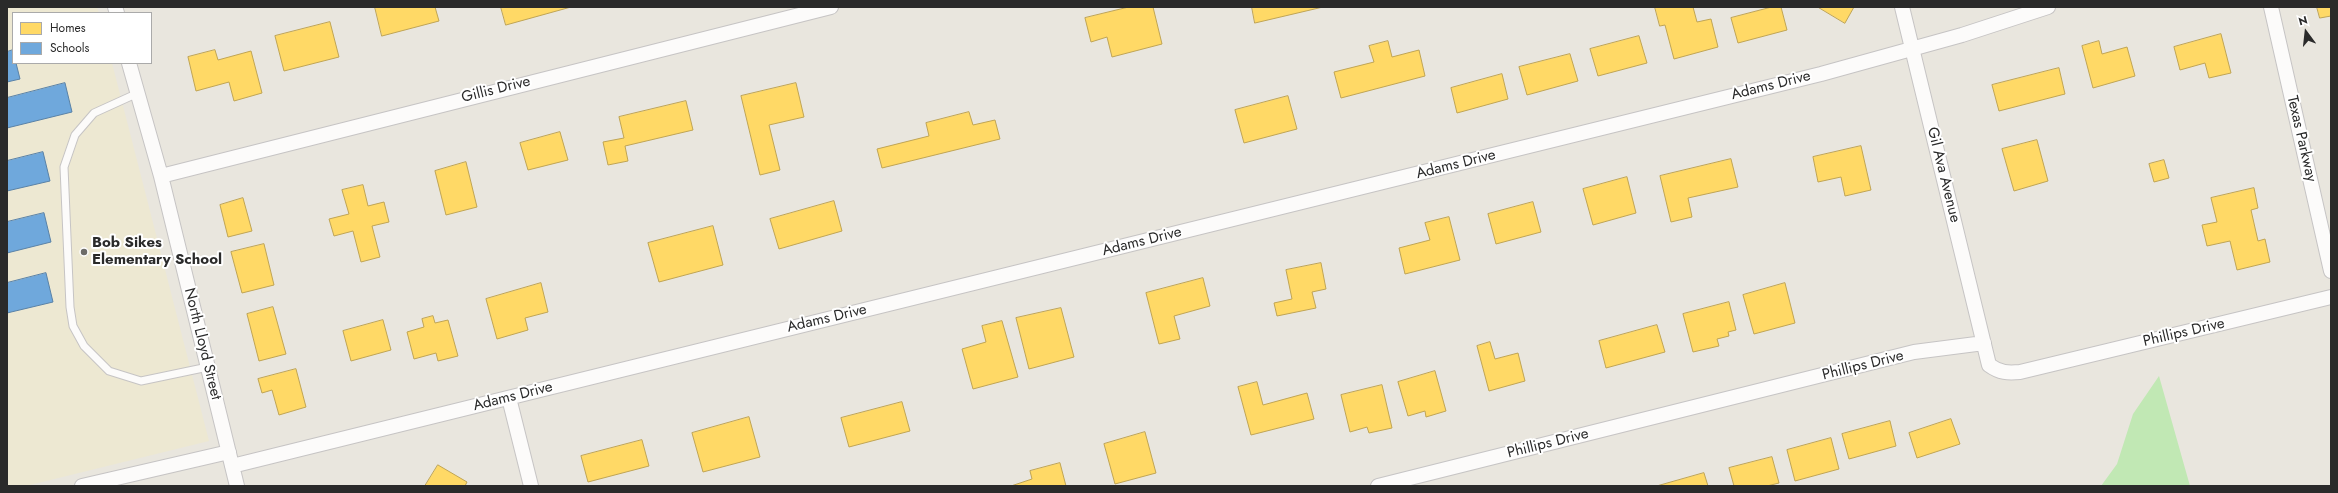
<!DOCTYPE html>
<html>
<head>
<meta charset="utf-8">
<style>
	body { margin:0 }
	#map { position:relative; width:2338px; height:493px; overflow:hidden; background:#e9e6de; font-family:Jost,sans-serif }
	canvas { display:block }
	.frame { position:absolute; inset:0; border:8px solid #2a2a2a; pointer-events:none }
	.legend { position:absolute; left:12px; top:12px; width:140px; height:52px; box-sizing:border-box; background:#fff; border:1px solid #aaa; margin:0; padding:5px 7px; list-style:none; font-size:12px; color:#2a2a2a }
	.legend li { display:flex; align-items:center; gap:8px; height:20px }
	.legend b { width:20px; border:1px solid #aaa }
	.north { position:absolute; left:2286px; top:12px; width:40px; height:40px; -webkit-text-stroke:3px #fff; paint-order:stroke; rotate:345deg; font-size:11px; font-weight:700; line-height:16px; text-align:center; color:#2a2a2a }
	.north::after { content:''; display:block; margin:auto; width:14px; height:18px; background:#2a2a2a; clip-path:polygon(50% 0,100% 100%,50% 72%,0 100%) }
</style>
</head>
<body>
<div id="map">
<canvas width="2338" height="493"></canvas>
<div class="frame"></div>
<ul class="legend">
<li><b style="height:11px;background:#ffd966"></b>Homes</li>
<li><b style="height:11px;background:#6fa8dc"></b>Schools</li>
</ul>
<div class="north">N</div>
</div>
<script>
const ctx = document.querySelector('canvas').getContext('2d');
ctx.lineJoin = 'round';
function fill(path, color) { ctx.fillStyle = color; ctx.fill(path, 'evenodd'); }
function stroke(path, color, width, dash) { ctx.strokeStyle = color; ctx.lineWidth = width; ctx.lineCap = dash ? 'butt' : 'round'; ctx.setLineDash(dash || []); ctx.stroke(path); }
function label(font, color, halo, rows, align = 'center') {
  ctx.font = font + ' Jost,sans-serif'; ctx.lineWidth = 4; ctx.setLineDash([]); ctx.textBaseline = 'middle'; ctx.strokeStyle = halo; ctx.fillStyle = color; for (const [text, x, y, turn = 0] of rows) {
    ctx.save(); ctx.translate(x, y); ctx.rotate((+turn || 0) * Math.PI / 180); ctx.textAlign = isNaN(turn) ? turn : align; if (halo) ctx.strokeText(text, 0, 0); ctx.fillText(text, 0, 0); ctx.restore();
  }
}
const education = new Path2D(`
	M7,7h90l2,6h-86v50h99l97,378 -183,45h-19z`);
const green = new Path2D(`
	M2159,376l31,110h-89l16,-22 16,-50z`);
const homes = new Path2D(`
	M375,7h60l4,14 -57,15z
	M501,7h70l-65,18z
	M1129,7h24l9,37 -50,13 -5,-20 -16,5 -6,-24z
	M1252,7h71l-68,16z
	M1655,7h38l4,15 14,-3 7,28 -44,12 -9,-34 -5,1z
	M1772,7h9l6,23 -49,13 -7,-25z
	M1818,7h36l-9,16z
	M2317,7h14v9l-11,2z
	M330,22l9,35 -55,14 -9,-35z
	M2221,34l10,39 -22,5 -4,-15 -25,7 -6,-23z
	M1639,36l8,27 -49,13 -8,-27z
	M1388,41l4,16 27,-7 6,26 -84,22 -7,-26 40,-10 -5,-16z
	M2099,41l3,13 25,-7 8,29 -42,12 -11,-42z
	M215,50l3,10 33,-9 11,42 -28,8 -5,-19 -33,9 -8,-34z
	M1570,54l8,27 -51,14 -8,-28z
	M2059,68l6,26 -66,17 -7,-26z
	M1502,74l6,25 -51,14 -6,-25z
	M796,83l8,34 -35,8 11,45 -20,5 -19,-79z
	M1288,96l9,33 -53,14 -9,-33z
	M686,101l7,29 -68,16 3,15 -20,4 -5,-23 21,-4 -5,-21z
	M969,112l4,13 22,-5 5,19 -118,29 -5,-19 52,-13 -3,-13z
	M560,132l8,28 -40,10 -8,-27z
	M2037,140l11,41 -34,10 -12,-42z
	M1861,146l10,44 -26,6 -4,-19 -23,5 -5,-25z
	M1731,159l7,28 -50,11 4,19 -21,5 -11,-46z
	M2164,160l5,18 -15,4 -5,-18z
	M466,162l11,45 -31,8 -11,-44z
	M1627,177l9,36 -43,12 -10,-36z
	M363,185l5,21 16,-4 5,20 -17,4 8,31 -19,5 -8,-31 -19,5 -5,-17 20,-5 -7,-24z
	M2254,188l4,20 -7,2 7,31 7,-2 5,23 -33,8 -7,-29 -23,5 -5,-21 15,-3 -6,-24z
	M243,198l9,33 -24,6 -8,-32z
	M834,201l8,30 -63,18 -9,-30z
	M1533,202l8,30 -45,12 -8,-30z
	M1449,217l11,43 -55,14 -6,-26 31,-8 -5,-17z
	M713,226l10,39 -64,17 -11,-39z
	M264,244l10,41 -32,8 -11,-41z
	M1321,263l5,26 -14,3 4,16 -39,8 -3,-13 18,-4 -6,-29z
	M1203,278l7,28 -36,10 6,23 -21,5 -13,-51z
	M541,283l7,29 -23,6 3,12 -31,9 -11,-40z
	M1785,283l10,40 -41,11 -11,-39z
	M1729,302l7,28 -8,2 1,4 -12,3 2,7 -26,6 -10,-38z
	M273,307l13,47 -27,7 -12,-47z
	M1061,308l13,49 -45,12 -13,-51z
	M433,316l2,7 13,-3 10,36 -20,5 -2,-8 -22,6 -7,-27 17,-5 -2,-8z
	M383,320l8,30 -40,11 -8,-30z
	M1002,321l16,56 -45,12 -11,-40 24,-7 -4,-16z
	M1657,325l8,27 -59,16 -7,-27z
	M1490,342l5,17 23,-6 7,28 -36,10 -12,-45z
	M296,369l10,38 -27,8 -7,-25 -10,3 -4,-14z
	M1435,371l11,40 -20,6 -1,-6 -17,5 -10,-34z
	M1257,382l6,23 44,-12 7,26 -63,16 -13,-48z
	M1382,385l10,43 -23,5 -2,-6 -17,5 -9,-37z
	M902,402l8,29 -61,16 -8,-29z
	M749,417l11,40 -57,15 -11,-39z
	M1951,419l9,25 -43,14 -8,-25z
	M1890,421l6,25 -47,13 -7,-25z
	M1145,432l11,41 -41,11 -11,-40z
	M1831,438l8,31 -44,12 -8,-31z
	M642,440l7,26 -61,16 -7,-26z
	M1772,457l7,26 -12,3h-33l-5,-18z
	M1060,463l6,23h-55l21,-7 -2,-8z
	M438,465l29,17 -2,4h-40z
	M1704,473l4,13h-51z`);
const schools = new Path2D(`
	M13,50v13h3l4,16 -13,3v-30z
	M65,83l7,29 -65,16v-30z
	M43,152l7,29 -43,10v-30z
	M44,213l7,29 -44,11v-31z
	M46,273l7,29 -46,11v-30z`);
const lane = new Path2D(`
	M138,93l-44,20 -19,22 -11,32 6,140 3,19 11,20 25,25 32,10 67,-14`);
const street = new Path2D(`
	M115,7l2,6
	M1902,7l87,358c11,8 19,8 31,7l311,-75
	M2271,7l60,264
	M129,63l32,113 76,310
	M161,176l670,-169
	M509,398l22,88
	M232,466l1589,-392 141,-39 86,-28
	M82,486l147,-34
	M1378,486l536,-134 70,-9`);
const markers = [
	[84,252,4,"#6d6c69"]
];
const streetNames = [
	["Adams Drive",1771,86,-14],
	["Gillis Drive",496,90,-14],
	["Texas Parkway",2301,139,77],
	["Adams Drive",1456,165,-14],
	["Gil Ava Avenue",1943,175,76],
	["Adams Drive",1142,242,-14],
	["Adams Drive",827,319,-13],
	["Phillips Drive",2184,333,-13],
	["North Lloyd Street",202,344,76],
	["Phillips Drive",1863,366,-14],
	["Adams Drive",513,397,-14],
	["Phillips Drive",1548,444,-14]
];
const poiNames = [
	["Bob Sikes",92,243],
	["Elementary School",92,260]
];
fill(education, '#ede8d2');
fill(green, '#c1e8b4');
fill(homes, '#ffd966');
stroke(homes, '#bfa454', 1);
fill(schools, '#6fa8dc');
stroke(schools, '#5a82a7', 1);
stroke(lane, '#c6c4c4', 9);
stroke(street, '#c6c4c4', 16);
stroke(lane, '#fcfbfa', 7);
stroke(street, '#fcfbfa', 14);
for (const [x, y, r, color] of markers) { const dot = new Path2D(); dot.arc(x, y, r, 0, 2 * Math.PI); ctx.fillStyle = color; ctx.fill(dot); stroke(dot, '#fff', 1.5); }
label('15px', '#2a2a2a', '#fff', streetNames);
label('bold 15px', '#2a2a2a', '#fff', poiNames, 'left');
</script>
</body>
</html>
